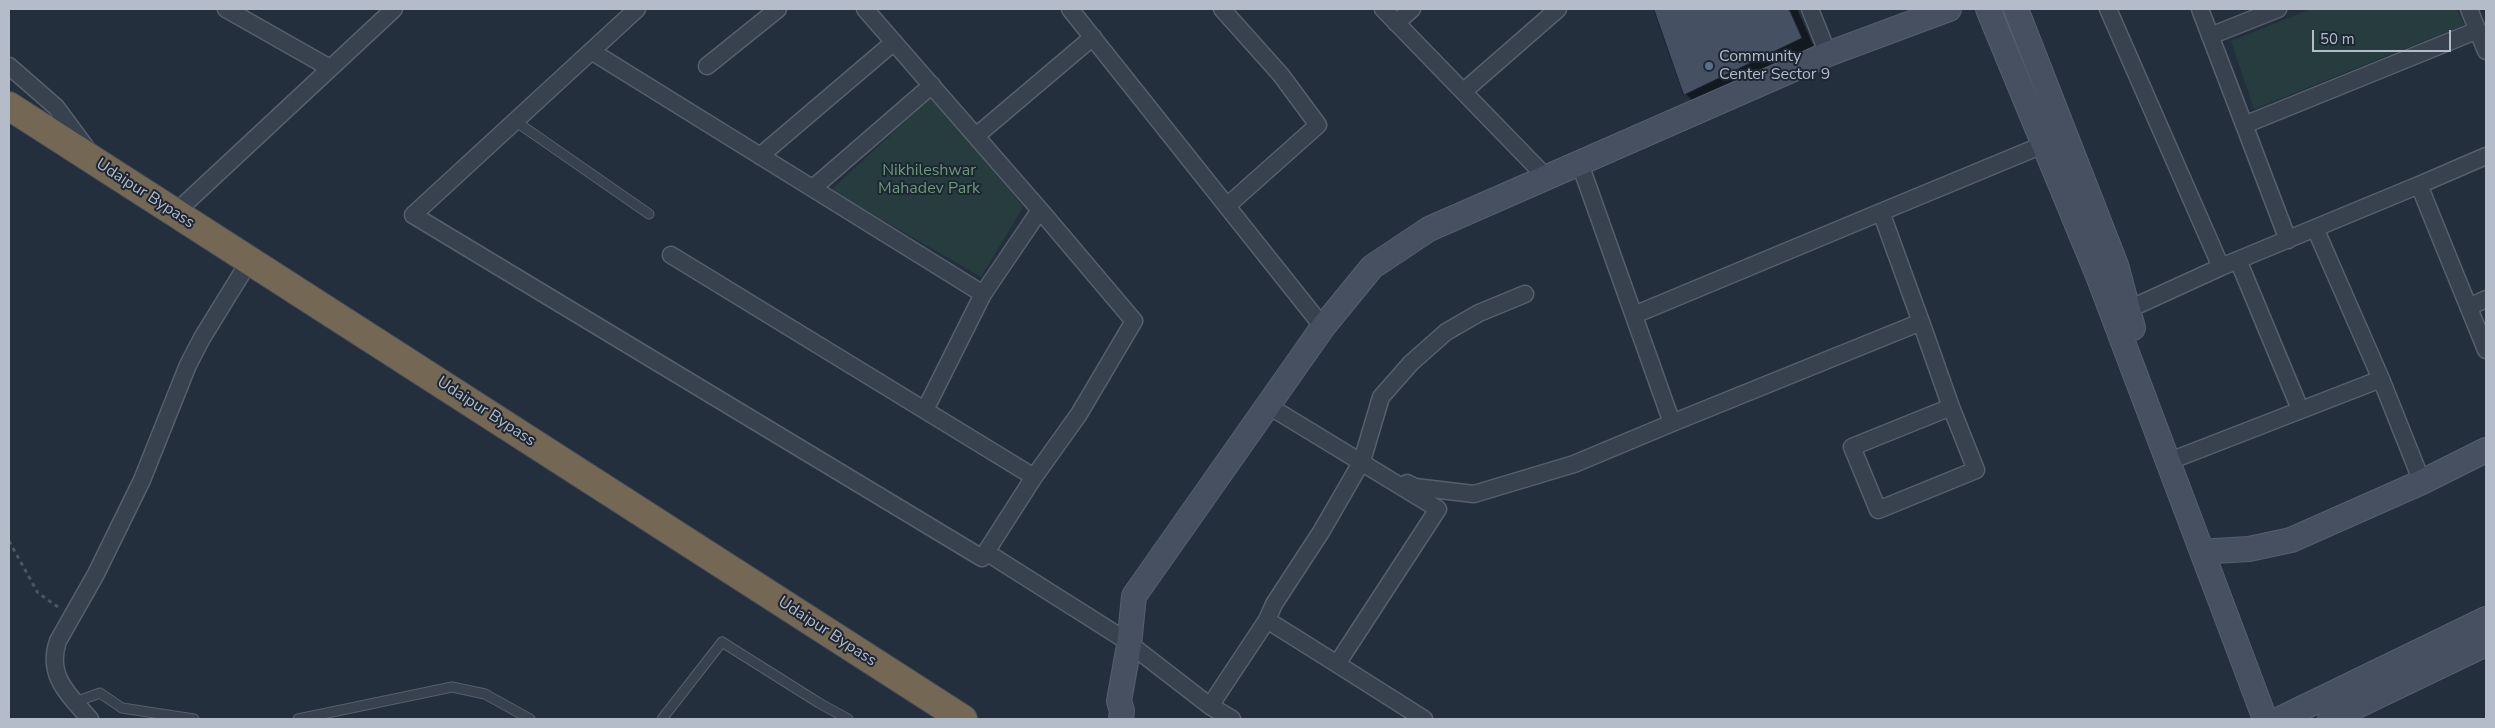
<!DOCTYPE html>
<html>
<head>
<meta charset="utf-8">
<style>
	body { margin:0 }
	#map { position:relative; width:2495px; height:728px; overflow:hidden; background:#242f3e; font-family:"Nunito Sans",sans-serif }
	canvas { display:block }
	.frame { position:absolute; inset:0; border:10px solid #b4bcc9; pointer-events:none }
	.scale { position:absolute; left:2312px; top:30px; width:139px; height:22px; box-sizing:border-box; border:2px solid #b4bcc9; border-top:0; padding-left:6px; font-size:15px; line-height:18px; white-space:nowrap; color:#b4bcc9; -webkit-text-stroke:4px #1d2633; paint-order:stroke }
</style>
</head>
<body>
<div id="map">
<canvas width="2495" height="728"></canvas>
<div class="frame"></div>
<div class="scale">50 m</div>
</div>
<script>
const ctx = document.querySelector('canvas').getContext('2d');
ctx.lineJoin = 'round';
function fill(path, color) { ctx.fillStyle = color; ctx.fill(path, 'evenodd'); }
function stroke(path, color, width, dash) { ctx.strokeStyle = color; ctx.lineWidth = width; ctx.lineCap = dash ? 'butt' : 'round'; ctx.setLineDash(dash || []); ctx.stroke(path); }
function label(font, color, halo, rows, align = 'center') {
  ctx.font = font + ' "Nunito Sans",sans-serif'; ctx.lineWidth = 4; ctx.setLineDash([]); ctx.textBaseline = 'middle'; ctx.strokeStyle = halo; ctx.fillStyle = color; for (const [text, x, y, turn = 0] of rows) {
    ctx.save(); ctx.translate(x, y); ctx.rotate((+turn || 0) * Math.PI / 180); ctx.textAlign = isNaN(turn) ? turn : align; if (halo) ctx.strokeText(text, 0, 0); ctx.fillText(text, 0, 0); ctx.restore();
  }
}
const green = new Path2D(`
	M2311,9h146l7,16 -210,84 -23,-68z
	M935,94l88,113 -42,70 -150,-87z`);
const shadow = new Path2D(`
	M1655,9h142l20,45 -116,56 -15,-16z`);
const building = new Path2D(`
	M1654,9h135l13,29 -118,57z`);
const path = new Path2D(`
	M9,541l29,52 20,14`);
const lane = new Path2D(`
	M515,121l134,93
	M75,702l25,-9 22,15 72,11
	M298,719l154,-32 33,7 45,25
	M662,719l60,-77 97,61 29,16`);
const street = new Path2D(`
	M226,9l104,59
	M637,9l-224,206 569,343 4,-6
	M865,9l175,201 -57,84 -58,116
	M1070,9l253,318
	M1222,9l59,66 37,50 -91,81
	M1383,9l164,169
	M1810,9l18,45
	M2108,9l113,258
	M2200,9l88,231
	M2469,9l17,42
	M1396,23l16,-14
	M2210,36l68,-27
	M591,51l392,243
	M9,66l47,41 31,42
	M707,66l71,-57
	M1464,91l94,-82
	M2244,125l234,-95
	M976,136l117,-99
	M760,156l134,-114
	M2486,156l-67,29 67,165
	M813,188l119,-103
	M1040,210l94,111 -55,93 -45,63 -48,75 136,86 88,68
	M1881,212l164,-68
	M175,213l219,-204
	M671,255l363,222
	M2238,260l62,149
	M2469,307l17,-8
	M2127,310l94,-43 198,-82
	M1634,315l247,-103 40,110 -249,101
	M1921,322l30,85 -99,40 26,63 98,-40 -25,-63
	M2381,379l41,103
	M1267,405l171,104 -101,155 -70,-44 7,-16 47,-72 41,-71 19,-64 30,-34 35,-31 33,-19 46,-19
	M2180,457l201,-78 -66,-151
	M1407,483l8,4 59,7 100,-30 98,-41 -92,-259
	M1337,664l87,55
	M90,719c-21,-24 -44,-43 -32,-78l38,-67 46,-94 46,-115 14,-27 48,-78
	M1232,719l-22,-13 57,-86`);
const secondary = new Path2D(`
	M1988,9l109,264 168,446
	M2016,9l100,256 17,63
	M2214,551l35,-2 42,-9 131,-58 64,-32
	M1121,719l1,-8 -3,-10 10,-56 5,-49 189,-269 49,-60 57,-38 399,-175 121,-45
	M2280,719l206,-100
	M2330,719l156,-75`);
const highway = new Path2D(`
	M9,106l954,613`);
const markers = [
	[1709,66,5,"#5c6f8a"]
];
const poiNames = [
	["Community",1719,57],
	["Center Sector 9",1719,75]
];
const parkNames = [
	["Nikhileshwar",929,171],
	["Mahadev Park",929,189]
];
const streetNames = [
	["Udaipur Bypass",145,194,33],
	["Udaipur Bypass",486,412,33],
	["Udaipur Bypass",827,632,33]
];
fill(green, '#263c3f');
fill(shadow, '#0007');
fill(building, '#455162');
stroke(building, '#1f2835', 1);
stroke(lane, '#565f6c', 11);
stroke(street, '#565f6c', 19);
stroke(secondary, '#565f6c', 26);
stroke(highway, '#434c59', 30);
stroke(path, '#44595c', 3, [4, 4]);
stroke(lane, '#38414e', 9);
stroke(street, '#38414e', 16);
stroke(secondary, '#465061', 24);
stroke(highway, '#746855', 28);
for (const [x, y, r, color] of markers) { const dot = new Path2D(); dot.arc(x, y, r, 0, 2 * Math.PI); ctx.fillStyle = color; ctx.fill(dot); stroke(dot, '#1d2633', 2); }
label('16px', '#b4bcc9', '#1d2633', poiNames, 'left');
label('16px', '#6b9a76', '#1d2633', parkNames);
label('16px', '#b4bcc9', '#1d2633', streetNames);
</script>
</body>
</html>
